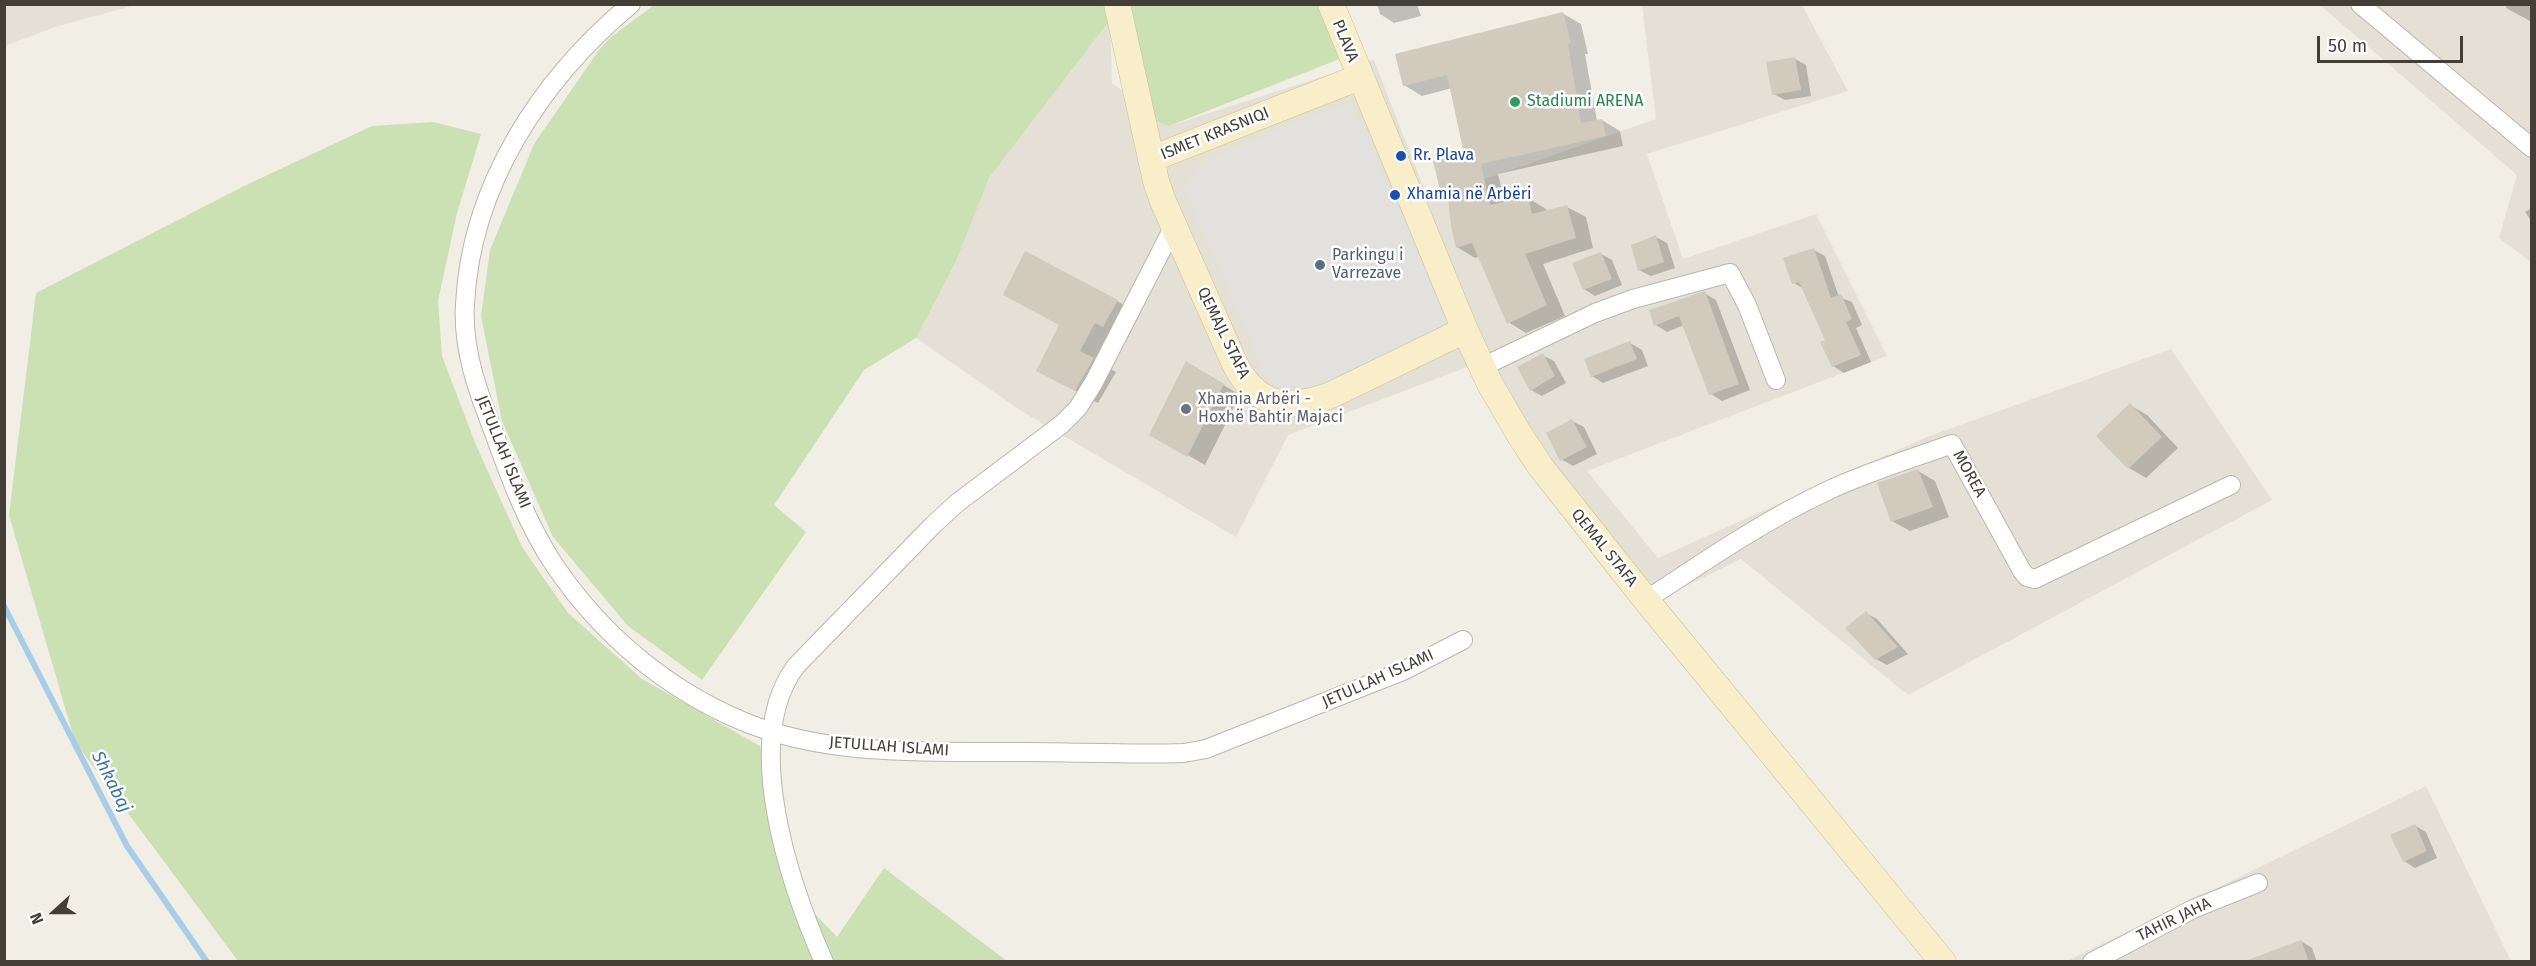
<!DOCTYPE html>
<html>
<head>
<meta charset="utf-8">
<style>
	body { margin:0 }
	#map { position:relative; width:2536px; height:966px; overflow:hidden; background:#f1eee6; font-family:"Fira Sans",sans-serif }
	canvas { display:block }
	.frame { position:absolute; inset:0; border:6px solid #433e36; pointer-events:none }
	.north { position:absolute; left:24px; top:882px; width:60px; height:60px; -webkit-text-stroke:4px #fff; paint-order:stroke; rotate:249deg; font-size:16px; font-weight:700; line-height:24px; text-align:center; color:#433e36 }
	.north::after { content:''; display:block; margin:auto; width:21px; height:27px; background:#433e36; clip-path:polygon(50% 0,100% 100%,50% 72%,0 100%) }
	.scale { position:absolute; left:2317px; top:36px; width:146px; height:27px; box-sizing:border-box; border:3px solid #433e36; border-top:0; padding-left:8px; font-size:18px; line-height:21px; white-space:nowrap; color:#433e36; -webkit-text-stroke:4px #fff; paint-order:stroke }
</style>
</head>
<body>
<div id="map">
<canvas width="2536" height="966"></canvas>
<div class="frame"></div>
<div class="north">N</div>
<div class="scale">50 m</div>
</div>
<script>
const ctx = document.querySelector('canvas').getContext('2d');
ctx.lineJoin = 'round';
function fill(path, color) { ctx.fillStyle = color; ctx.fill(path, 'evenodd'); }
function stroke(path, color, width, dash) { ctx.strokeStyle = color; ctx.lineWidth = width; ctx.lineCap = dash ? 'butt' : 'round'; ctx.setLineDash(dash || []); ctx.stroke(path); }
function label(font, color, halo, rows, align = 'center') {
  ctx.font = font + ' "Fira Sans",sans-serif'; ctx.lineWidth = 5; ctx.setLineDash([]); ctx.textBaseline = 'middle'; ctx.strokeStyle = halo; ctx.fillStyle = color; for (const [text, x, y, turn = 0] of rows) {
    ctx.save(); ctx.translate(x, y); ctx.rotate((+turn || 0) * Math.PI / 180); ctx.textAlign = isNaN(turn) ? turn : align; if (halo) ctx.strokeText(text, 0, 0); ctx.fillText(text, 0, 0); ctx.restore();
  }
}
const residential = new Path2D(`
	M5,4h130v1l-80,22 -50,19z
	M1642,5h160l46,86 -201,63 36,105 133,-45 71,142 -300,115 71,87 269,-121 244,-88 101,151 -364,195 -167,-136 -102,50 -117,-145 -55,-97 -179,68 -52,102 -213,-125 -107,-74 73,-160 121,-158 2,63 57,43 205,-66 54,139 228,-80z
	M2320,5h211v257l-32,-24 18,-63z
	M2426,786l85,175 -446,1z`);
const green = new Path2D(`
	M654,5h452l4,15 -121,158 -33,83 -40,77 -52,32 -90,135 32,27 -104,148 -74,-54 -75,-89 -51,-116 -21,-105 9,-66 44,-106 65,-94 12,-13z
	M1128,5h193l21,53 -173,68 -14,-5z
	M433,122l48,12 -24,79 -19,88 4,55 34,89 46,102 46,66 74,66 118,67 23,135 54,56 47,-69 123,93h-769l-163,-219 -66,-227 27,-222 208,-107 128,-60z`);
const parking = new Path2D(`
	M1348,104l16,27 74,168 7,21 -13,19 -119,55 -21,-1 -19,-7 -10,-16 -80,-185 20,-23 111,-46z`);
const shadow = new Path2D(`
	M1377,4h40l4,12 -27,7 -14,-9z
	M2507,4h25v18l-26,-14z
	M1562,13l19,11 7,30h-3l12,67 5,-1 18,11 3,15 -125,28 7,29 23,-5 18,11 1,3 20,-5 19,10 7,31 -50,16 22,52 -39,17 -18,-11 -28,-66 -5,2 -18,-11 -8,-53 -7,-5 24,-34 -14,-67 -30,8 -18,-11z
	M1795,59l11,6 5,31 -26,4 -11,-6z
	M2532,208v14l-7,-10z
	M1656,237l11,6 8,25 -24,8 -12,-6z
	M1814,250l11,6 14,41 13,5 10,23 -6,3 15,34 -27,11 -11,-7 -6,-25 -23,-52 -10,-6z
	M1601,254l11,6 10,25 -27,11 -11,-7z
	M1704,293l12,7 34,90 -28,11 -11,-7 -27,-69 -17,7 -11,-7z
	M1117,301l23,13 -13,25 -9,-4 -15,30 13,7 -18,31 -60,-33z
	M1630,343l12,7 6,16 -45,17 -11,-7z
	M1542,355l12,6 12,22 -24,13 -11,-6z
	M1187,363l53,32 -35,70 -54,-31z
	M2130,405l17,10 31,33 -32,30 -17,-10z
	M1572,421l12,6 13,27 -24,12 -12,-7z
	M1918,471l17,10 14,36 -39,14 -18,-10z
	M1866,613l11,6 31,35 -21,11 -11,-6z
	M2414,825l12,7 11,26 -22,10 -11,-7z
	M2301,941l11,7 5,14h-53z`);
const stream = new Path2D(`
	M4,606l123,240 80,116`);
const building = new Path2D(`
	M1563,12l8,31 -3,1 13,79 21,-4 4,17 -125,28 9,41 38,-8 4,17 35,-9 9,33 -51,16 22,51 -40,19 -35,-81 -16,5 -5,-22 -4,-38 -7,2 -4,-17 -3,-12 31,-7 -17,-79 -44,11 -8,-32z
	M1795,57l6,33 -29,5 -6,-33z
	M1656,235l8,27 -26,9 -7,-26z
	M1814,248l17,50 10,-4 11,25 -6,3 15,33 -29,12 -12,-25 5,-2 -26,-58 -7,2 -9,-26z
	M1025,251l93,49 -15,27 -8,-4 -15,28 14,7 -19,33 -39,-20 23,-46 -56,-30z
	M1601,252l11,27 -29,11 -11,-27z
	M1705,291l34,93 -30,11 -30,-79 -25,10 -5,-16z
	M1630,341l7,18 -46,18 -7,-18z
	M1543,353l12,23 -25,15 -13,-24z
	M1186,361l38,23 -37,73 -38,-22z
	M2130,403l32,34 -34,32 -32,-33z
	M1572,419l15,28 -27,14 -14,-28z
	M1918,469l15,38 -42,15 -14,-39z
	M1866,611l32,36 -23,13 -30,-32z
	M2415,824l12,27 -24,11 -13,-27z
	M2301,940l8,22h-61v-2z`);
const street = new Path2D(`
	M631,4c-90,75 -160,181 -166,300 -3,45 13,88 29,129 16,45 34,93 61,133 46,68 111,123 187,155 88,37 189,30 283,31 53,0 106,3 159,1l22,-4 197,-78 60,-31
	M2360,4l172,144
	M1482,367l113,-54 38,-14 97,-26 17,32 29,75
	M1646,600c59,-39 117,-79 181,-109 40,-19 84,-32 125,-47l70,127 5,6 8,2 196,-94
	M824,962c-34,-77 -84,-222 -28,-296l137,-141 24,-22 105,-79 16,-16 16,-26 80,-156
	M2092,962l101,-53 65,-26`);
const secondary = new Path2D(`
	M1117,4l39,177 6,18 72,163c22,45 53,49 97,33l134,-65
	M1331,4l134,326 25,54 29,50 21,32 106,134 297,362
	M1151,159l209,-82`);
const markers = [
	[1515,102,6,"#2e9e5b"],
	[1401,156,6,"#1a4fb4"],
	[1395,195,6,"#1a4fb4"],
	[1320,265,6,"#5c6f8a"],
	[1186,409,6,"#6b7280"]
];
const streetNames = [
	["PLAVA",1345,41,68],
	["ISMET KRASNIQI",1215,134,-22],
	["QEMAJL STAFA",1223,333,64],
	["JETULLAH ISLAMI",503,452,68],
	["MOREA",1969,474,61],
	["QEMAL STAFA",1604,548,51],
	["JETULLAH ISLAMI",1378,679,-24],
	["JETULLAH ISLAMI",889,747,4],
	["TAHIR JAHA",2174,920,-26]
];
const leisureNames = [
	["Stadiumi ARENA",1527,102]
];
const transitNames = [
	["Rr. Plava",1413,156],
	["Xhamia në Arbëri",1407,195]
];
const serviceNames = [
	["Parkingu i",1332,256],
	["Varrezave",1332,274]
];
const worshipNames = [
	["Xhamia Arbëri -",1198,400],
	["Hoxhë Bahtir Majaci",1198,418]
];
const waterNames = [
	["Shkabaj",111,782,63]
];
fill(residential, '#e4e0d5');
fill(green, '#cbe1b3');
fill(parking, '#e2e1de');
fill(shadow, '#0003');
stroke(stream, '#a9cce7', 6);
fill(building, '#d1cabd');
stroke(street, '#bbb6aa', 20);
stroke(secondary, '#ccc19b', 27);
stroke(street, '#fff', 18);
stroke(secondary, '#f8eec9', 26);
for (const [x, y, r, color] of markers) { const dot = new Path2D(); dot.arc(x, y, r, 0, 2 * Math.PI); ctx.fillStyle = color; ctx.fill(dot); stroke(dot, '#fff', 2); }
label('16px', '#433e36', '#fff', streetNames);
label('16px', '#27864d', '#fff', leisureNames, 'left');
label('16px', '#164399', '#fff', transitNames, 'left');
label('16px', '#4e5e75', '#fff', serviceNames, 'left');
label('16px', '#5b616d', '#fff', worshipNames, 'left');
label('italic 18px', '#3c74a2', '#fff', waterNames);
</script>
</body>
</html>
